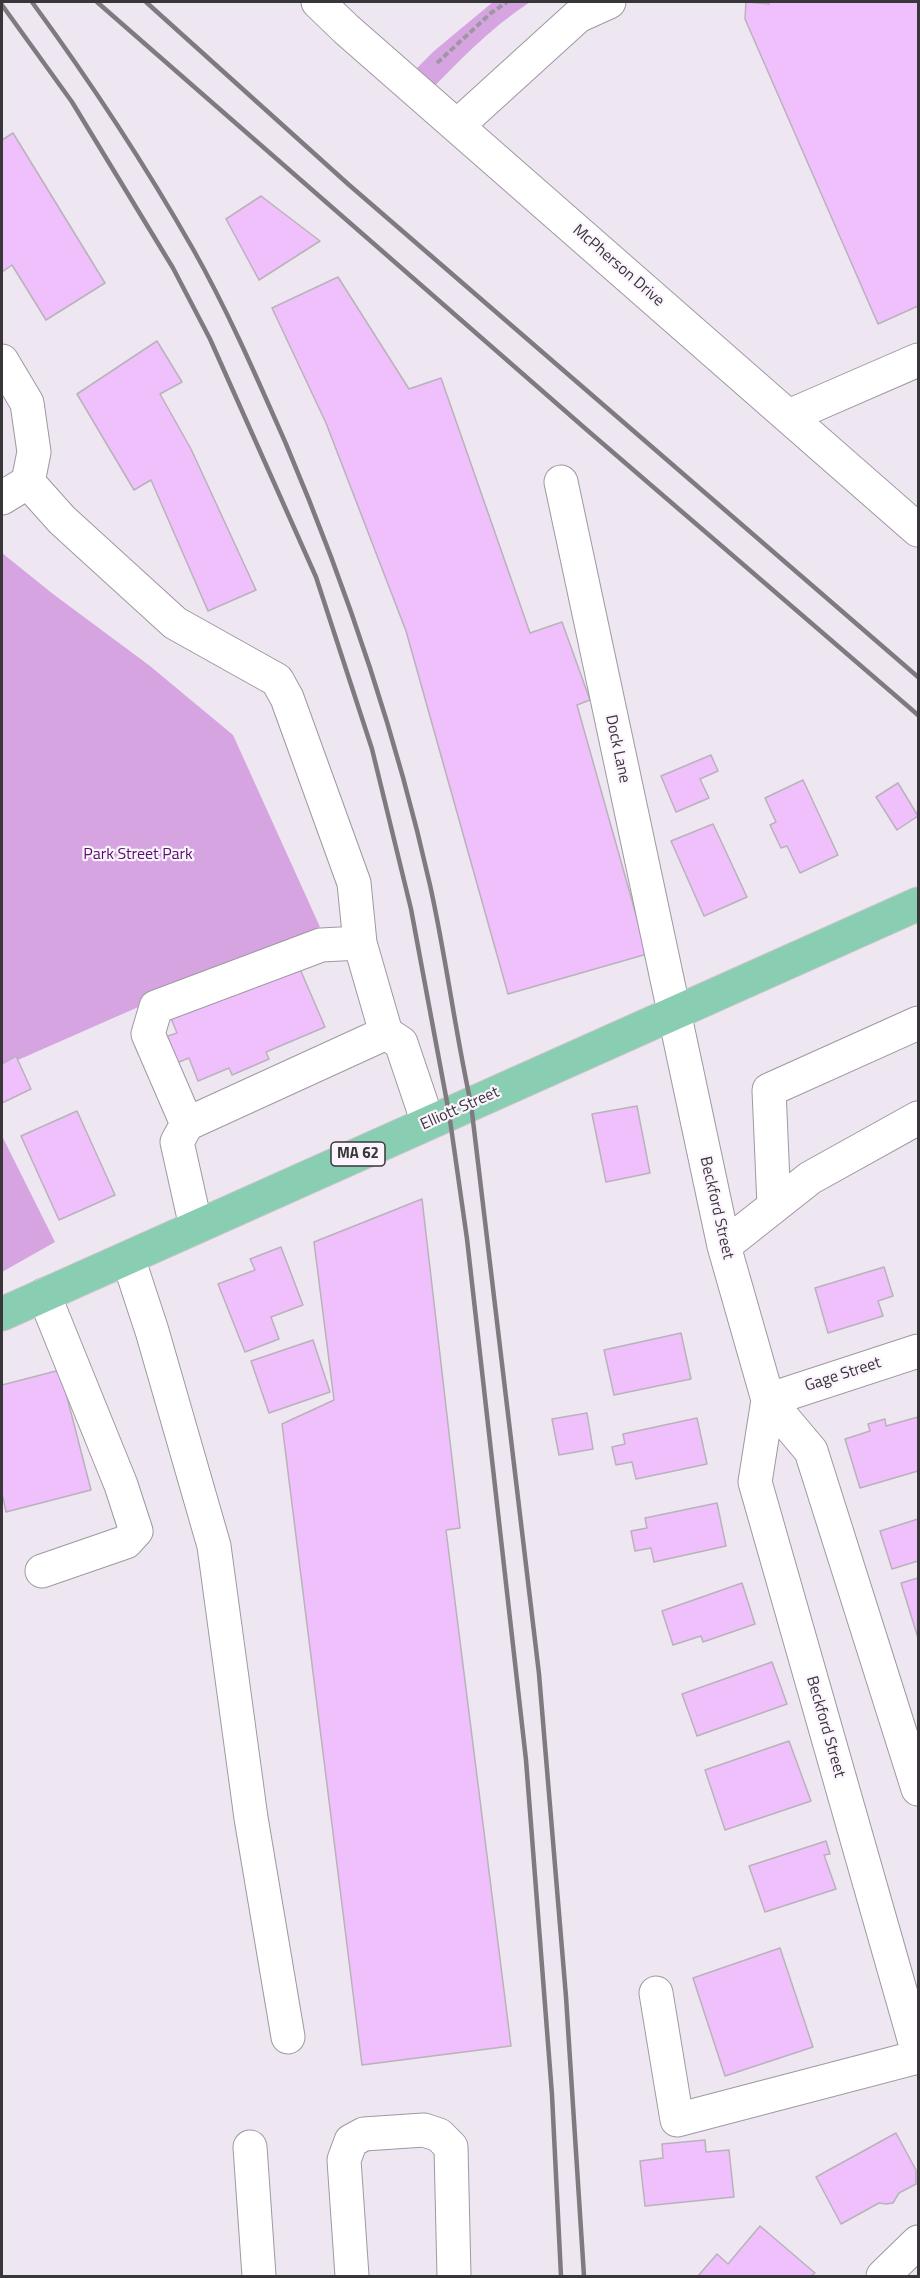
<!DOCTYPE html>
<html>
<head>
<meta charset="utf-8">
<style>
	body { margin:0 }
	#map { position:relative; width:920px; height:2278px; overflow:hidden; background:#eee6f0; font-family:"Titillium Web",sans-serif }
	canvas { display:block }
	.frame { position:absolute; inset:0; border:3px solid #39363a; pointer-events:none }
</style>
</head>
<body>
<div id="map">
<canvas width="920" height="2278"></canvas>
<div class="frame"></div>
</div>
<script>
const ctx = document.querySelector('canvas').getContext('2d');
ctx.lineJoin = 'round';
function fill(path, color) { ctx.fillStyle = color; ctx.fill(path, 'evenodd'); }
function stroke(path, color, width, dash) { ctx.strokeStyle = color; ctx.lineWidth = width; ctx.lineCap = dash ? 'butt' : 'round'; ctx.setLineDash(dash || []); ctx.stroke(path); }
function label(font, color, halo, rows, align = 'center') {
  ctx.font = font + ' "Titillium Web",sans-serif'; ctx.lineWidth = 4.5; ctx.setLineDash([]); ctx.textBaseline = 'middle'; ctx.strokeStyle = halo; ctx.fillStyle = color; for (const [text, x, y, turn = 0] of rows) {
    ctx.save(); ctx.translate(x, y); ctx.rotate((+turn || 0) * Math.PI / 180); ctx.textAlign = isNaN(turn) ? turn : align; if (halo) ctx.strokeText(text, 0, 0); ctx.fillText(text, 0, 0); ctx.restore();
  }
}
const green = new Path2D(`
	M493,2h37c-40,26 -73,61 -106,95l-19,-17 29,-29z
	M2,553l51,41 97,72 83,69 87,192 -318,140z
	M2,1136l53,106 -53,30z`);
const building = new Path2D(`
	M746,2l23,2v-2h149v304l-40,18 -133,-305z
	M13,133l92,150 -59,37 -34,-55 -10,7v-132z
	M261,196l59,45 -61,39 -33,-61z
	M338,277l71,112 32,-11 89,255 32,-11 28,78 -13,5 70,249 -139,40 -102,-363 -80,-208 -54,-115z
	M157,341l25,41 -22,12 31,55 65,141 -48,21 -57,-131 -17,10 -57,-96z
	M711,755l7,16 -18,8 9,19 -33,14 -15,-36z
	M803,780l35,75 -38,18 -13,-27 -6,2 -11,-23 6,-3 -11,-24z
	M898,783l20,33 -21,14 -21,-33z
	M713,824l34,73 -43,19 -33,-75z
	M297,962l28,65 -59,25 3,7 -37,16 -3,-7 -31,13 -9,-23 -15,6 -12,-26 15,-5 -7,-17z
	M16,1056l15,33 -29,14v-39z
	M637,1106l13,67 -44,9 -14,-68z
	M77,1111l38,84 -56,25 -38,-84z
	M422,1199l38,329 -14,2 65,516 -149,19 -80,-641 52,-24 -20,-158z
	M281,1247l22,58 -32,12 8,22 -34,13 -27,-68 37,-14 -5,-11z
	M884,1267l9,29 -15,5 5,15 -55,17 -13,-45z
	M681,1333l10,46 -77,16 -10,-45z
	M313,1340l17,52 -61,21 -18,-52z
	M60,1370l31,120 -85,22 -4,-19v-108z
	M587,1413l6,36 -34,6 -7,-36z
	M918,1417v54l-58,17 -15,-49 25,-8 -2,-7 17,-5 1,7z
	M697,1418l10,46 -71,15 -4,-17 -16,3 -4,-18 13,-3 -2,-10z
	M717,1503l9,43 -72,16 -3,-14 -16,3 -4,-20 16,-3 -2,-10z
	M918,1519v42l-26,8 -12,-38z
	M918,1578v60l-17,-55z
	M742,1583l13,41 -52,18 -2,-6 -28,9 -11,-34z
	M772,1662l15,42 -90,32 -15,-42z
	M789,1741l22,60 -86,29 -20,-60z
	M826,1841l4,13 -6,1 12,34 -71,23 -16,-46z
	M780,1948l33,99 -88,29 -32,-98z
	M896,2133l20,37v14l-17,9 -6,10 -7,1 -7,-1 -38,21 -25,-47z
	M705,2140l1,12 23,-2 5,47 -89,9 -5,-45 23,-3 -1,-14z
	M760,2226l55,47 -4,3h-113l19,-22 11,10z`);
const path = new Path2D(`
	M437,63l54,-50 16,-11`);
const minor = new Path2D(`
	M318,2l28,27 572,501
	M457,126l121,-110 31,-14
	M2,361l25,42 7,49 -6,30
	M789,416l129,-56
	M561,482l163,764 44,154 43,51 107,338
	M2,498l26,-16 34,38 113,103 102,57 10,18 67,185 6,60 26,90
	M386,1033l15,10 27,80
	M187,1124l-39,-90 8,-27 165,-62 39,-2
	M774,1206l-5,-116 149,-67
	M196,1227l-19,-85 10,-18 199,-91
	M724,1246l86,-68 108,-60
	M128,1258l24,73 62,215 37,272 37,219
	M768,1400l-13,82 163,571
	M768,1400l150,-49
	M42,1571l84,-29 10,-11 -15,-46 -77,-190
	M656,1993l21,127 241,-63
	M250,2147l9,129
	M352,2276l-8,-116 7,-19 13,-7 60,-4 15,5 12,12 3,129
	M883,2276l35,-34`);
const major = new Path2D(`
	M2,1314l916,-410`);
const rail = new Path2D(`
	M32,2c58,79 112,161 161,247 35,62 64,129 93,195 60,142 110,290 144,441 16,72 25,146 41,219l68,570 27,323 18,279
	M97,2l490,428 331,285
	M146,2l202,182 570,493
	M2,5l70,97 101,166 37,71 106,238 56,172 39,160 38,204 18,126 59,521 26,335 9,181`);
const shields = [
	[358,1154,54]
];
const shieldNames = [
	["MA 62",358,1154]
];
const streetNames = [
	["McPherson Drive",618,266,41],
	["Dock Lane",617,749,78],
	["Elliott Street",460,1109,-24],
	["Beckford Street",716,1208,77],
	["Gage Street",843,1375,-18],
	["Beckford Street",825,1727,74]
];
const parkNames = [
	["Park Street Park",138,855]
];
fill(green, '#d5a4e1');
fill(building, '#efc0fb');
stroke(building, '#b9b2bb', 1.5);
stroke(minor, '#9f98a1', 35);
stroke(major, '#c8c7c8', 35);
stroke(path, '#9d979f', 4, [6, 3]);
stroke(minor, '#fff', 33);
stroke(major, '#89cdb3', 33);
stroke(rail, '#7f7a80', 4.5);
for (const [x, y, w] of shields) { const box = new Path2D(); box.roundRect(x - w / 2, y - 12, w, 24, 4.5); ctx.fillStyle = '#fbf3fd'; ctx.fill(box); stroke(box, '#39363a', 1.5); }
label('bold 15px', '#39363a', null, shieldNames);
label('16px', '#39363a', '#fbf3fd', streetNames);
label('16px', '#581168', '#fbf3fd', parkNames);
</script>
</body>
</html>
